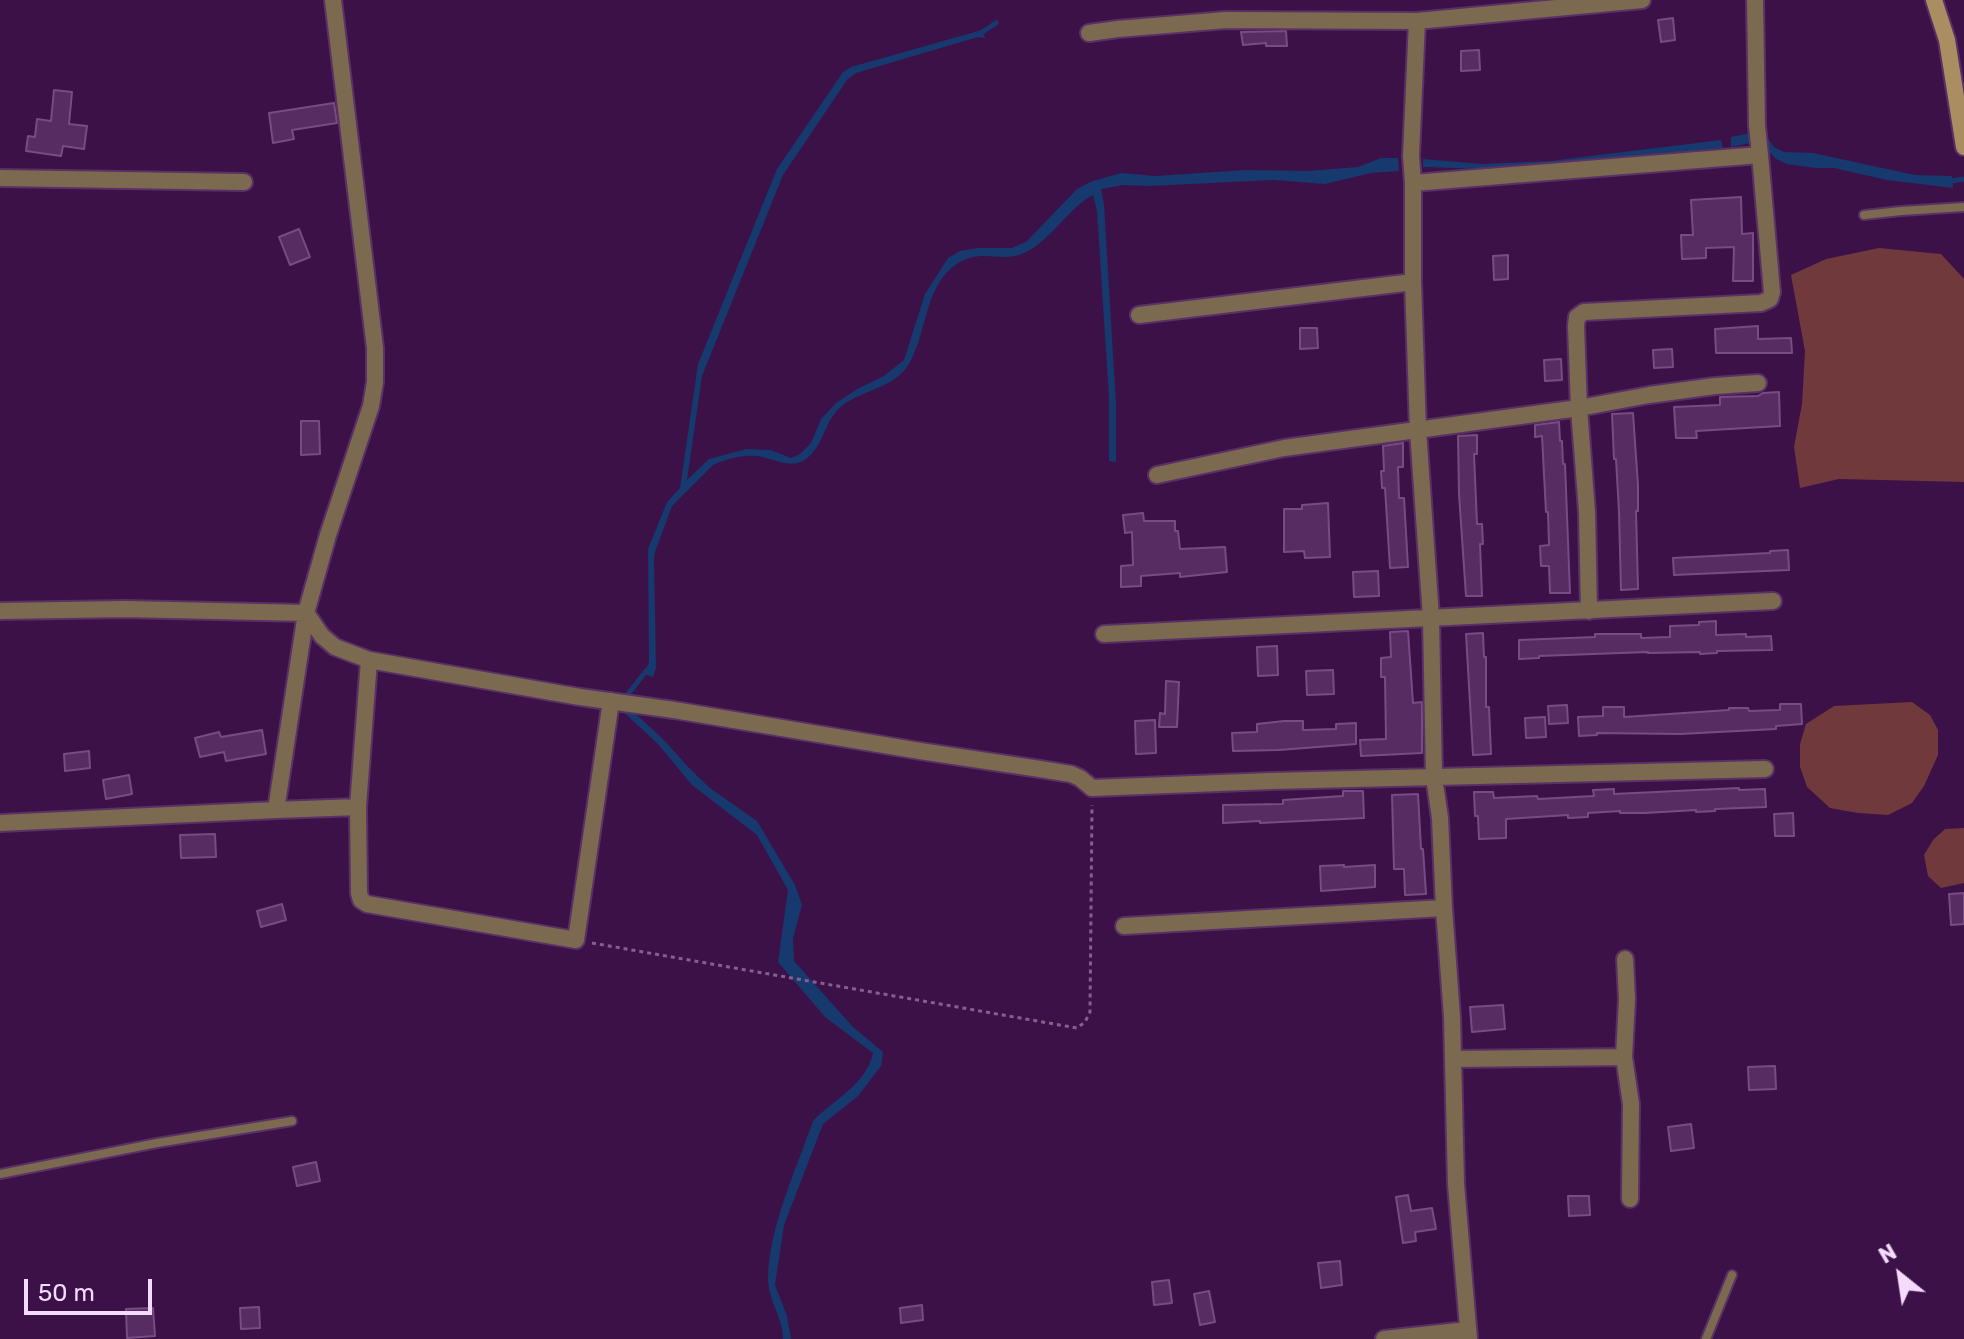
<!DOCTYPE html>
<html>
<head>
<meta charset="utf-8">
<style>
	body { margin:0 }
	#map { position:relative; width:1964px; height:1339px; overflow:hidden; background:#3c1148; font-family:Rubik,sans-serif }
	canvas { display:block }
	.north { position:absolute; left:1860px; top:1235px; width:80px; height:80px; -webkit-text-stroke:6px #3c1148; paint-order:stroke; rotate:330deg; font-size:22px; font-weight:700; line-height:32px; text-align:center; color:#f4dafb }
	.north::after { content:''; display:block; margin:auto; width:28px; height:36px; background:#f4dafb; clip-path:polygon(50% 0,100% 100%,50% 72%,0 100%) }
	.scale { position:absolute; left:24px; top:1279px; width:128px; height:36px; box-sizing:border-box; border:4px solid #f4dafb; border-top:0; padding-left:10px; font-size:24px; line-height:28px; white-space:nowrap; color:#f4dafb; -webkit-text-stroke:6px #3c1148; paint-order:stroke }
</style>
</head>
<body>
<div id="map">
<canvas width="1964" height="1339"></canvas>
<div class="north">N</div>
<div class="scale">50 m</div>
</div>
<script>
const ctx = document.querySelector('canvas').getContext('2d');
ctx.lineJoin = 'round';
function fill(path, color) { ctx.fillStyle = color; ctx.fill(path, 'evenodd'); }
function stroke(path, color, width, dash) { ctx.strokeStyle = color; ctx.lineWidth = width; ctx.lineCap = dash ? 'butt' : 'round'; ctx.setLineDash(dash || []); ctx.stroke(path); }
const green = new Path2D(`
	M1879,248l62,6 23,25v203l-125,-3 -39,9 -6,-41 8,-43 3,-53 -14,-76 35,-16z
	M1912,702l18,13 8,15v25l-14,31 -12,17 -24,12 -30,-2 -28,-5 -23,-21 -7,-20v-23l6,-20 28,-18z
	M1964,828v55l-23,5 -13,-12 -4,-21 9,-15 12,-11z`);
const water = new Path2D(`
	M982,30l3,8 -7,-1 -122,36 -9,7 -64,95 -81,201 -15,104 22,-21 37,-10 25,1 20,8 9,-4 11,-11 10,-24 15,-16 23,-15 25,-12 20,-16 21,-66 23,-36 12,-7 18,-3h34l14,-6 51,-53 13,-7 31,-9 35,3 89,-6 63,1 50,-4 23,-9h17l1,13 -28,2 -46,11 -52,-4 -123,6 -27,-1 -22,4 3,15 12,200v58l-7,-1v-63l-12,-187 -4,-16c-26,14 -42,46 -69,58 -24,11 -44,-7 -70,13 -30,23 -27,67 -45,98 -13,23 -46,26 -66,41 -19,14 -18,40 -37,54 -16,12 -35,-3 -52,-3 -13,-1 -30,4 -41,9l-41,41 -17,46 -1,7 2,109 -3,9 -9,-3 5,-12 -1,-113 19,-47 13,-14 18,-124 79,-195 66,-97 8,-5z
	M1750,133l16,3 8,11 10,5 29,1 102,22 37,1 1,12 -66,-8 -53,-12h-18l-29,-4 -11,-5 -13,-13 -8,-4 -24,5v-10z
	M1721,140l2,8 -171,18 -70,3 -59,-2v-8l60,5 67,-3z
	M626,705l37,34 28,31 19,18 47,33 38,64 7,20 -9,33 1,23 59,66 30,25 -2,14 -23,30 -35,28 -39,101 -9,60 12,31 4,23h-8c0,-21 -15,-39 -15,-61 1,-51 28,-108 45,-157 21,-22 53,-36 60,-68l-48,-36 -47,-55 10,-72 -31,-55 -65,-50 -34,-41 -40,-37z`);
const stream = new Path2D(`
	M978,35l18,-12
	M1945,182l19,-3
	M625,698l21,-27`);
const building = new Path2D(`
	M1673,18l2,22 -14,2 -3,-22z
	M1286,31l1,15h-21v-3l-23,2 -2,-13z
	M1479,50l1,20 -19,1v-20z
	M54,90l18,2 -3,32 18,2 -3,23 -21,-3 -2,10 -35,-5 2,-15 7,1 2,-18 14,2z
	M334,103l3,20 -45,7 2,9 -21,4 -4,-30z
	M1741,197l1,37 11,-1v48h-20l1,-34 -28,1v10l-24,1 -1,-24h12l-2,-35z
	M299,229l11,28 -20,8 -11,-28z
	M1508,255v24l-14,1 -1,-24z
	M1758,326v13l33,-1 1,15h-76l-1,-24z
	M1300,328h17l1,20 -18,1z
	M1672,349l1,18 -19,1 -1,-18z
	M1561,359l1,21 -17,1 -1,-21z
	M1779,392l1,34 -84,5 1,7h-21l-2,-31 46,-2v-8l38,-1 5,-3z
	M1633,413l5,72v26h-2l2,78 -17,1 -2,-78 -3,-53h-2l-2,-45z
	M301,421h18l1,33 -19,1z
	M1559,422l1,19h2l1,23h2l5,129h-20l-1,-27h-8l-1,-20 9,-1 -1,-33h-2l-4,-76 -7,1v-12z
	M1477,435v19h-3l3,70h5l1,20h-3l2,52h-16l-7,-102 -1,-58z
	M1403,443v24h-5l1,31h5l4,69 -18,1 -5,-80h-3l-1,-17h3l-1,-25z
	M1328,503l2,54 -25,1 -1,-7 -20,1v-43h18v-4z
	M1143,513l1,8h31v10h3l2,18 45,-2 2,25 -47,5v-4l-39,3v10l-20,1v-21l12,-1 -1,-33 -7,1 -2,-18z
	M1788,550l1,20 -115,5 -1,-17 97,-5v-2z
	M1378,571l1,25 -25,1 -1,-25z
	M1716,621v14l30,-1v3l25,-1 1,14 -55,1v2l-17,1v-2l-52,1v-1l-109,4v2l-20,1v-19l76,-3v-3h46v4l29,-1v-11l29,-1v-3z
	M1408,631l5,72 9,-1v51l-61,3 -1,-16 26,-1 -1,-62h-4v-19l10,-1 -1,-25z
	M1483,633l1,24h2v50h3l2,47 -18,1 -7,-121z
	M1277,646l1,29 -20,1 -1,-29z
	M1333,670l1,24 -27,1 -1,-24z
	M1166,681l13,1 -2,45h-18l1,-14 5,1z
	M1780,704h21l1,20 -26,2v3l-96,5 -83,-1v2l-18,1 -1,-19 25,-1v-9h21v10l105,-7v-2h19l1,3 31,-1z
	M1567,705l1,18 -19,1 -1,-18z
	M1545,717l1,20 -20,1 -1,-20z
	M1155,720l1,33 -20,1 -1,-33z
	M1284,721h19v9l33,-1v-5l20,-1v21l-77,6 -46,1 -1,-18 25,-1v-8z
	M262,730l4,24 -40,7 -2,-9 -24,5 -5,-19 24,-6 2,5z
	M89,751l1,17 -25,3 -1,-17z
	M129,775l3,19 -26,5 -3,-19z
	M1739,788v2l26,-1 1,18 -51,2v2l-19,1v-2l-51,3h-25v-2l-32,2v4l-20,1v-3l-62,4v19l-27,1 -1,-23h-3l-1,-24h19l1,6 43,-2 1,3 56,-3 -1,-6 21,-1v5z
	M1343,791h20l1,27 -104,5v-2l-37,2v-18l60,-1v-4l60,-4z
	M1418,794l3,55h2l3,45 -21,1 -1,-26h-10l-2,-74z
	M1793,813l1,23h-19l-1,-22z
	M215,834l1,23 -35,1 -1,-23z
	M1344,865v2l31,-2v22l-54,4 -1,-25z
	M1964,893v31l-13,1 -2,-31z
	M282,904l4,16 -25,7 -4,-16z
	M1503,1005l2,24 -33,3 -2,-25z
	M1775,1066l1,23 -27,1 -1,-23z
	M1691,1124l3,24 -23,3 -3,-24z
	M316,1162l4,19 -23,5 -4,-19z
	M1408,1195l3,16 21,-3 4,21 -21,3 1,9 -13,2 -7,-46z
	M1568,1196h21l1,19 -21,1z
	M1340,1261l2,24 -21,3 -3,-25z
	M1169,1280l3,23 -18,2 -2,-23z
	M1209,1291l6,31 -15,3 -6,-31z
	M922,1305l1,15 -22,3 -1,-15z
	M259,1307l1,21 -19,1 -1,-21z
	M153,1308l2,28 -28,2 -1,-29z`);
const path = new Path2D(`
	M592,943l485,85 8,-6 5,-10 2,-207`);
const lane = new Path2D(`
	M1864,215l37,-4 63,-4
	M0,1174l157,-31 135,-22
	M1706,1339l26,-64`);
const street = new Path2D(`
	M1755,0l2,126 3,29
	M1417,21l-6,135 2,27v99l5,148 13,188 3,159 6,41 4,90 8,109 4,167 13,155
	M1089,33l29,-4 108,-9 191,1 225,-21
	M0,178l244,4
	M1413,183l347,-28 12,137 -2,7 -9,4 -177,9 -7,5 -1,9 3,82 8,104 2,99
	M1139,315l274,-33
	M1157,475l127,-27 295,-40 70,-13 66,-9 43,-3
	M0,611l125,-2 181,4 22,-78 43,-129 4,-24v-34l-42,-348
	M1104,634l669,-33
	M358,807l1,86 2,7 6,4 209,36 35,-239
	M276,810l82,-3 11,-147
	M0,823l276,-13 30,-197 16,23 13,11 34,13 211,37 94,13 246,41 120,18 31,5 9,4 12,10 179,-7 494,-12
	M1124,926l320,-18
	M1625,959l2,40 -3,58 7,47 -1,95
	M1453,1059l171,-2
	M1384,1339l84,-9`);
const secondary = new Path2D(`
	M1934,0l13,40 17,107`);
fill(green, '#70393b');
fill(water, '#16396e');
stroke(stream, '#16396e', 5);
fill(building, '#562c62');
stroke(building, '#784b84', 2);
stroke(lane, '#593165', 12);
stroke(street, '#593165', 20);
stroke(secondary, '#593165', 20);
stroke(path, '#84608e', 3, [4, 4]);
stroke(lane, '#7b6a4f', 8);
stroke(street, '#7b6a4f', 16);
stroke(secondary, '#aa8e62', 16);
</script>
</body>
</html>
